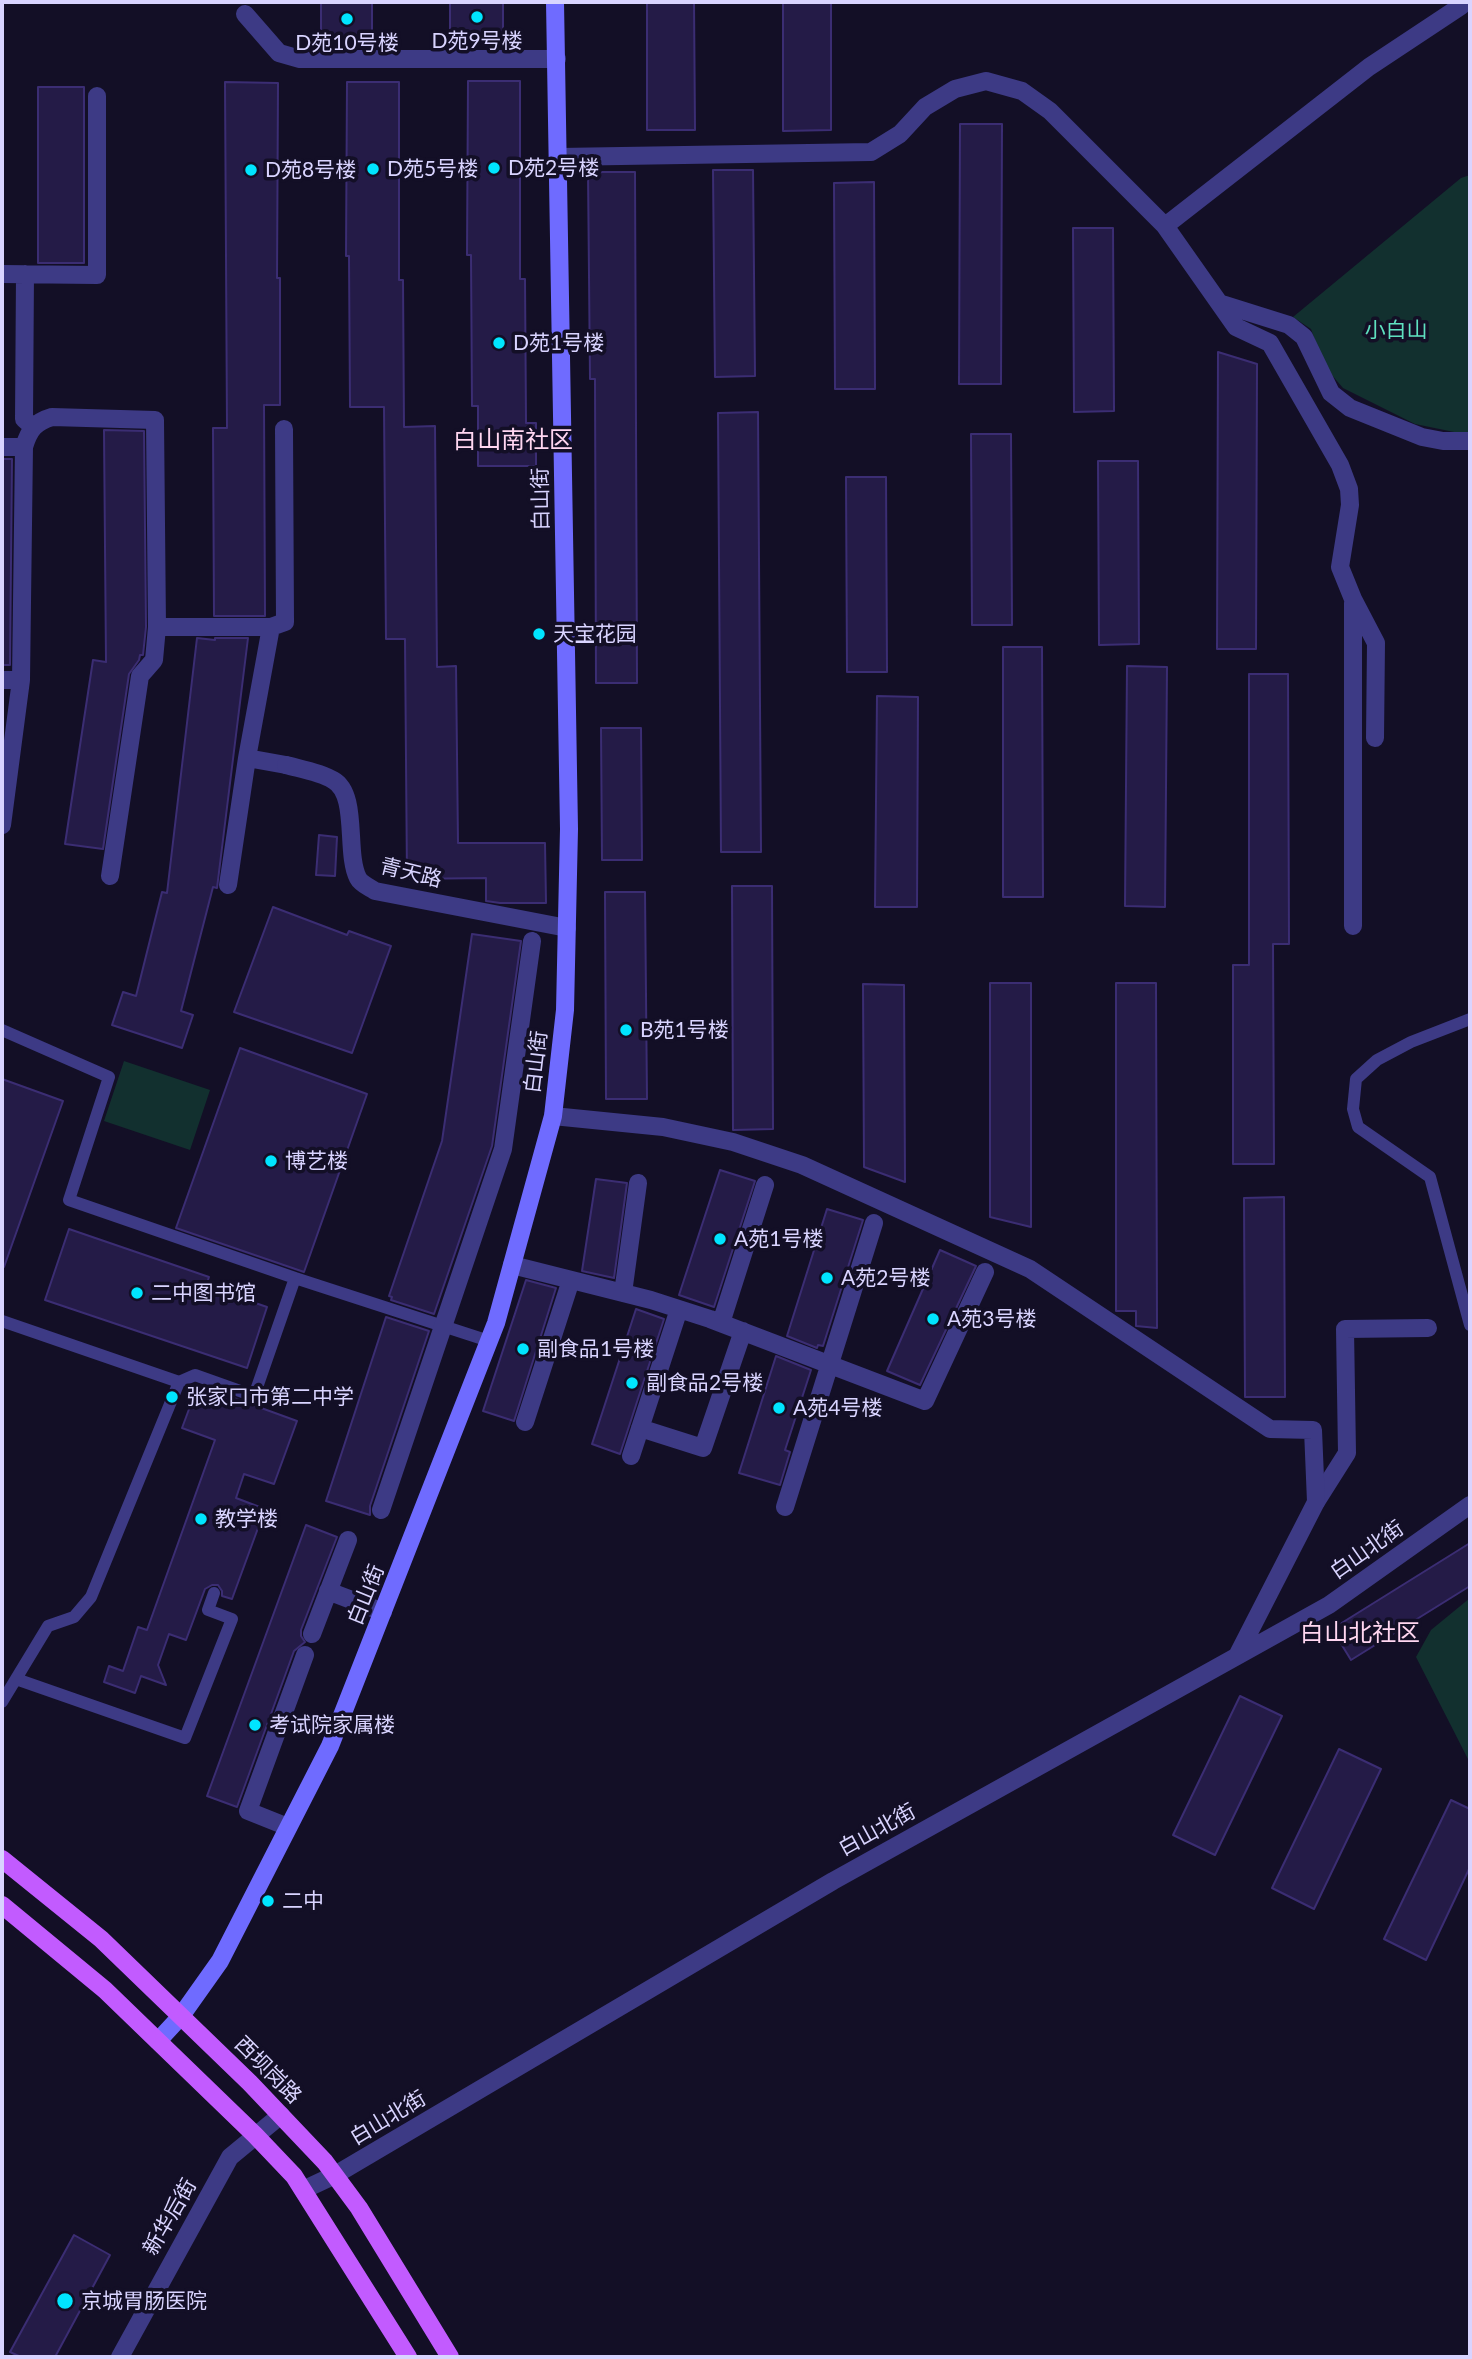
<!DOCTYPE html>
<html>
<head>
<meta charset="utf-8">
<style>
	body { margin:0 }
	#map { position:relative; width:1472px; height:2359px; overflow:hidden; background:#130f26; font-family:Lato,sans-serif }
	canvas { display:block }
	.frame { position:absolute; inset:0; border:4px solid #d9d4ff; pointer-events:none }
</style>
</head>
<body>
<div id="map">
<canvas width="1472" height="2359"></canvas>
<div class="frame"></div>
</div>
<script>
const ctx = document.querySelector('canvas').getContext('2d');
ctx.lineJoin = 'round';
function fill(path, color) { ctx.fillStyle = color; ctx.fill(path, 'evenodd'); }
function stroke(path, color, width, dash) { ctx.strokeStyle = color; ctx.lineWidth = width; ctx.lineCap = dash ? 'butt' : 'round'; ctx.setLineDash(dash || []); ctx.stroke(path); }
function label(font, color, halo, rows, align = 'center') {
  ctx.font = font + ' Lato,"Noto Sans SC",sans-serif'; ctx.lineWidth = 7; ctx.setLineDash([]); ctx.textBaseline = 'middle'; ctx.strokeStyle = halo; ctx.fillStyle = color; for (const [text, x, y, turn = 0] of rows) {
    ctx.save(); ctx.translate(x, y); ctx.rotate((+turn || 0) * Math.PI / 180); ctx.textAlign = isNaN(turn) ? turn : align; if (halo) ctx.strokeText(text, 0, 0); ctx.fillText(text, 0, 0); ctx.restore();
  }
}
const green = new Path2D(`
	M1470,175v257l-11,1 -44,-9 -72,-36 -19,-22 -13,-37 -18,-12 168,-139z
	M124,1061l86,29 -20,60 -86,-29z
	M1470,1598v165l-54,-106 15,-27z`);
const building = new Path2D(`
	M321,2h51v35h-51z
	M450,2h53v31h-53z
	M647,2h47l1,128h-48z
	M783,2h48v128l-48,1z
	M468,81h52v198h5l1,144h10v43h-58v-60h-6l-1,-151h-4z
	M225,82l53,1 -1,195h3v127h-16l1,211h-51l-1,-188h14z
	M347,82h52v198h4l1,147 31,-1 2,241 19,-1 2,177h87l1,60h-46l-14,-2v-23l-79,1 -2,-240h-19l-2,-232h-34l-1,-151h-3z
	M38,87h46v176h-46z
	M960,124h42l-1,260h-42z
	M713,170h40l2,206 -40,1z
	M588,172h47l2,511h-41l-1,-304h-5z
	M874,182l1,207h-40l-1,-206z
	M1073,228h40l1,183 -40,1z
	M1218,352l39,12 -1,285h-39z
	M758,412l3,440h-40l-3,-439z
	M104,430l40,1 2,196 -3,28h-3l-1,5 -10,14 -26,175 -38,-5 28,-184 13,2z
	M971,434h40l1,191h-40z
	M2,459h10l-2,206h-8z
	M1098,461h40l1,183 -40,1z
	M846,477h40l1,195h-40z
	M197,638l18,2v-2h33l-31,250 -4,-1 -32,124 12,4 -11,33 -70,-23 11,-33 13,4 26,-104 5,1z
	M1003,647h39l1,250h-40z
	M1127,666l40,1 -2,240 -40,-1z
	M1249,674h39l1,270h-16l1,220h-41v-199h16z
	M877,696l41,1 -1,210h-42z
	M601,728h40l1,132h-40z
	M319,835l18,2 -2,39 -19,-1z
	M732,886h40l1,243 -40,1z
	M605,892h40l2,207h-41z
	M273,907l74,28 2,-4 42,15 -39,107 -118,-41z
	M472,934l49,7 -29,205 -58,168 -43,-14 1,-3 -3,-1 53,-155z
	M990,983h41v244l-41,-10z
	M1116,983h40l1,345 -21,-2v-15h-20z
	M863,984l41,1 1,197 -41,-15z
	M240,1048l127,46 -63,178 -128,-44z
	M2,1079l61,22 -59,166h-2z
	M720,1170l35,11 -41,126 -35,-12z
	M596,1179l31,4 -13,95 -32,-7z
	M1284,1197l1,200h-40l-1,-199z
	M827,1209l36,11 -40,126 -5,-1 -1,3 -30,-12z
	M69,1229l140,48 -3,9 61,21 -20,61 -202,-68z
	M940,1250l36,16 -56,119 -33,-14z
	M526,1280l30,8 -42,133 -31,-10z
	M636,1309l28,10 -44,135 -28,-10z
	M386,1317l43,14 -59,175v9l-44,-14z
	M776,1356l35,14 -26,80 5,2 -10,33 -41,-12z
	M198,1385l99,36 -23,63 -30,-10 -8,24 29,11 -33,90 -10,-3v-5l-4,-6h-6l-7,4 -19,51 -17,-6 -11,31 8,20 -25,-9 -6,17 -31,-11 5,-16 14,5 15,-44 9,3 68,-190 -33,-12z
	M306,1525l31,12 -36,93v6l4,6 -11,9 -57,156 -30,-11z
	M1470,1543v43l-119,74 -19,-31z
	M1240,1696l42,20 -67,139 -42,-20z
	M1339,1749l42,20 -67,140 -42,-21z
	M1451,1800l19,9v58l-44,93 -42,-21z
	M74,2235l36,20 -55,102h-34l-11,-5z`);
const service = new Path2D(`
	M1470,1019l-59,23 -34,18 -21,19 -3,30 5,18 72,50 40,148
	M2,1030l107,47 -40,123 226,78 -41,118 -59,-21 -16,7
	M295,1278l194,63
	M2,1321l177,61 -88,215 -17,20 -26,9 -46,76
	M16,1679l169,59 47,-119 -24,-9 6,-17`);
const minor = new Path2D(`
	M245,14l34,39 21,6h257
	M2,274l95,1v-179
	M25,274l-1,145 9,8
	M2,447h22c5,-17 11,-25 28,-30l103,3 2,207h114l-24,131 39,7
	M271,627l14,-5 -1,-193
	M2,680h19
	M2,825l19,-145 3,-233
	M110,876l30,-200 14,-16 3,-33
	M228,885l19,-127
	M512,1265l139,35 59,19 215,82 60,-129
	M623,1293l15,-110
	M721,1323l44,-138
	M525,1422l46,-142
	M640,1428l63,20 40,-117
	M631,1456l48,-147
	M1316,1502l31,-49 -2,-124 83,-1
	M785,1507l89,-284
	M381,1510l122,-361 29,-208
	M328,1591l55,21
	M312,1634l36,-94
	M288,1827l-40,-16 57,-156`);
const tertiary = new Path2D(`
	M559,157l312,-5 29,-18 25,-27 30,-18 31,-8 36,10 28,20 115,115 204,-159 92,-61 2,-4
	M1165,226l71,101 34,16 70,122 9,24 1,16 -10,62 13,32 23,44 -1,95
	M1219,303l70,22 15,12 27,56 19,15 72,29 21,4h27
	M1353,603v323
	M286,765c15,4 34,7 47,15 26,14 12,73 25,98 3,6 11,9 17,13l192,37
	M553,1116l110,11 70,15 69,23 228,104 240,160 43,1 3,72 -79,154
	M303,2190l32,-15 498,-294 496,-276 141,-100
	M120,2357l110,-200 51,-42`);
const secondary = new Path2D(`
	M158,2041l23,-25 39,-55 110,-215 166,-423 57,-207 12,-106 4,-181 -14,-827`);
const primary = new Path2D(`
	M2,1859l99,80 149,144 75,79 34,46 91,149
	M2,1905l103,85 150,145 39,41 114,181`);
const markers = [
	[477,17,7,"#00e5ff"],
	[347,19,7,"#00e5ff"],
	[494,168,7,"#00e5ff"],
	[373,169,7,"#00e5ff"],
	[251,170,7,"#00e5ff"],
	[499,343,7,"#00e5ff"],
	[539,634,7,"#00e5ff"],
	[626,1030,7,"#00e5ff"],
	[271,1161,7,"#00e5ff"],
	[720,1239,7,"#00e5ff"],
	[827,1278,7,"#00e5ff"],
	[137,1293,7,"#00e5ff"],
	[933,1319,7,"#00e5ff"],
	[523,1349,7,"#00e5ff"],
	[632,1383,7,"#00e5ff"],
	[172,1397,7,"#00e5ff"],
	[779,1408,7,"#00e5ff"],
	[201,1519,7,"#00e5ff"],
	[255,1725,7,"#00e5ff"],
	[268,1901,7,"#00e5ff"],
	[65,2301,9,"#00e5ff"]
];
const poiNames = [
	["D苑9号楼",477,41,"center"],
	["D苑10号楼",347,43,"center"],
	["D苑2号楼",508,168],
	["D苑5号楼",387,169],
	["D苑8号楼",265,170],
	["D苑1号楼",513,343],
	["天宝花园",553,634],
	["B苑1号楼",640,1030],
	["博艺楼",285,1161],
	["A苑1号楼",734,1239],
	["A苑2号楼",841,1278],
	["二中图书馆",151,1293],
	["A苑3号楼",947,1319],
	["副食品1号楼",537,1349],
	["副食品2号楼",646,1383],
	["张家口市第二中学",186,1397],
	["A苑4号楼",793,1408],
	["教学楼",215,1519],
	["考试院家属楼",269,1725],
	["二中",282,1901],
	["京城胃肠医院",81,2301]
];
const parkNames = [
	["小白山",1396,330]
];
const streetNames = [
	["白山街",541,499,-91],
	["青天路",411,873,14],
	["白山街",536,1062,-83],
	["白山北街",1367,1550,-35],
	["白山街",366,1595,-68],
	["白山北街",877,1830,-29],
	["西坝岗路",268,2070,45],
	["白山北街",388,2118,-31],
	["新华后街",170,2217,-60]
];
const quarterNames = [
	["白山南社区",513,440],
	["白山北社区",1360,1633]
];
fill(green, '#12302f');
fill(building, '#241b47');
stroke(building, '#3b2d73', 2);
stroke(service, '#3d3a85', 12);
stroke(minor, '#3d3a85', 18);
stroke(tertiary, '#3d3a85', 18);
stroke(secondary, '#6f6bff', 18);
stroke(primary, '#c25bff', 18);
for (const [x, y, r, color] of markers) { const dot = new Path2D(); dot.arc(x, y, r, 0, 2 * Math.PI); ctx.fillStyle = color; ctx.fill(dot); stroke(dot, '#130f26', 2.5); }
label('21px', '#d9d4ff', '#130f26', poiNames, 'left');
label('21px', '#5fe0c0', '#130f26', parkNames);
label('21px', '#d9d4ff', '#130f26', streetNames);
label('24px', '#ffd6f0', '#130f26', quarterNames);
</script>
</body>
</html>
